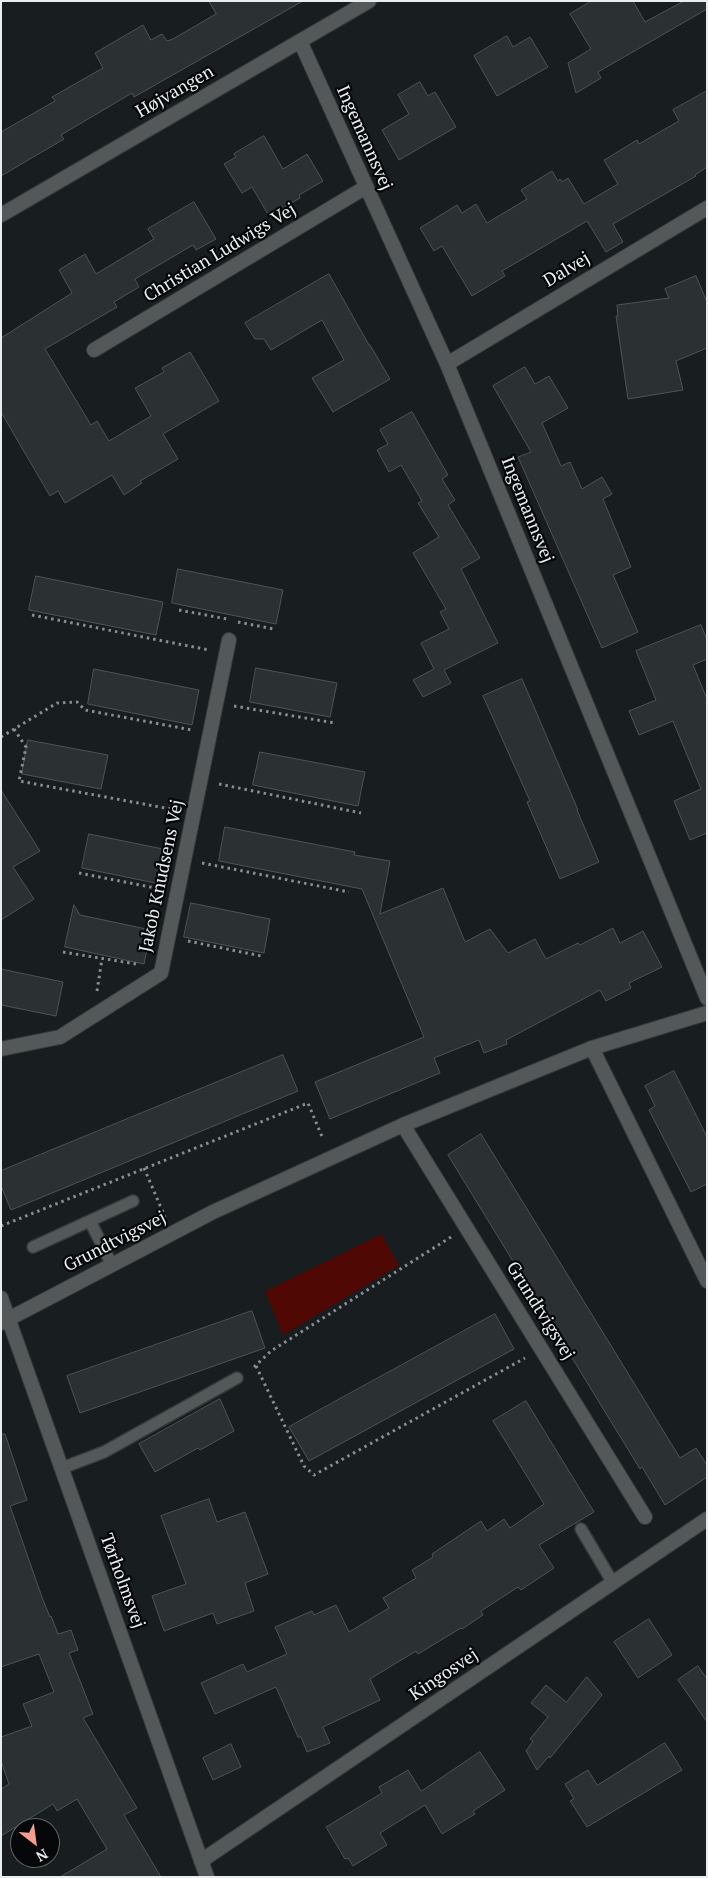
<!DOCTYPE html>
<html>
<head>
<meta charset="utf-8">
<style>
	body { margin:0 }
	#map { position:relative; width:708px; height:1878px; overflow:hidden; background:#181d1f; font-family:"PT Serif",serif }
	canvas { display:block }
	.frame { position:absolute; inset:0; border:2px solid #eaedef; pointer-events:none }
	.north { position:absolute; left:10px; top:1818px; width:50px; height:50px; box-sizing:border-box; background:#050708; border:1px solid #616364; border-radius:50%; rotate:150deg; font-size:14px; font-weight:700; line-height:20px; text-align:center; color:#eaedef }
	.north::after { content:''; display:block; margin:auto; width:18px; height:22px; background:#f59d8e; clip-path:polygon(50% 0,100% 100%,50% 72%,0 100%) }
</style>
</head>
<body>
<div id="map">
<canvas width="708" height="1878"></canvas>
<div class="frame"></div>
<div class="north">N</div>
</div>
<script>
const ctx = document.querySelector('canvas').getContext('2d');
ctx.lineJoin = 'round';
function fill(path, color) { ctx.fillStyle = color; ctx.fill(path, 'evenodd'); }
function stroke(path, color, width, dash) { ctx.strokeStyle = color; ctx.lineWidth = width; ctx.lineCap = dash ? 'butt' : 'round'; ctx.setLineDash(dash || []); ctx.stroke(path); }
function label(font, color, halo, rows, align = 'center') {
  ctx.font = font + ' "PT Serif",serif'; ctx.lineWidth = 4.5; ctx.setLineDash([]); ctx.textBaseline = 'middle'; ctx.strokeStyle = halo; ctx.fillStyle = color; for (const [text, x, y, turn = 0] of rows) {
    ctx.save(); ctx.translate(x, y); ctx.rotate((+turn || 0) * Math.PI / 180); ctx.textAlign = isNaN(turn) ? turn : align; if (halo) ctx.strokeText(text, 0, 0); ctx.fillText(text, 0, 0); ctx.restore();
  }
}
const green = new Path2D(`
	M381,1234l18,31 -116,70 -18,-44z`);
const building = new Path2D(`
	M209,1h94l-169,96 -2,-4 -71,42 3,4 -63,37v-44l54,-31 -3,-4 51,-29 -8,-15 48,-28 8,15 11,-6 5,7 6,-2 43,-25z
	M592,1h41l12,21 39,-21h23v8l-109,63 3,6 -25,15 -8,-30 23,-14 -21,-35z
	M507,36l6,11 17,-10 18,30 -51,29 -23,-40z
	M420,82l8,14 7,-4 21,35 -57,33 -17,-30 27,-16 -11,-19z
	M707,91v76l-12,8 1,1 -83,48 10,18 -17,10 -19,-31 -85,50 3,5 -33,20 -30,-50 -8,5 -14,-23 37,-23 5,8 14,-9 11,19 40,-24 -6,-9 31,-19 6,10 2,-2 2,3 6,-4 16,26 34,-20 -14,-24 2,-1 31,-19 2,4 40,-23 -6,-11z
	M264,136l19,33 24,-15 16,27 -24,14 1,3 -31,18 -17,-29 -10,6 -18,-29 12,-7 -2,-3z
	M194,202l22,37 -20,11 -3,-5 -58,34 4,8 -25,15 3,5 -72,42 46,76 6,-4 12,20 42,-25 -16,-28 29,-16 -2,-4 28,-16 29,49 -56,33 15,25 -38,22 2,2 -18,12 -12,-20 -47,28 -7,-12 -8,5 -49,-84v-74l71,-45 -13,-23 26,-16 11,20 58,-35 -6,-10z
	M329,274l40,71h1l20,34 -57,33 -21,-34 32,-18 -22,-40 -51,30 -7,-11h-9l-10,-16z
	M696,276l11,26v46l-31,13 7,29 -55,9 -12,-83h2l-1,-11 52,-7 -4,-9z
	M525,367l10,17 14,-8 19,32 -26,15 19,43 9,-4 12,27 20,-12 10,17 -9,5 28,68 -18,8 25,57 -36,16 -84,-191 13,-5 -38,-66z
	M412,412l36,63 -6,4 13,21 -7,5 32,53 -19,11 37,74 -54,27 7,13 -28,14 -10,-17 21,-11 -13,-26 28,-14 -9,-17 6,-3 -33,-56 26,-16 -21,-34 4,-2 -21,-36 -12,7 -12,-22 11,-6 -8,-14z
	M178,569l105,21 -7,34 -104,-21z
	M36,576l127,26 -7,33 -127,-25z
	M701,625l6,15v19l-14,6 14,34v134l-17,7 -16,-39 27,-12 -28,-68 -34,14 -10,-24 27,-11 -20,-49z
	M256,668l81,15 -7,34 -80,-15z
	M94,669l105,21 -7,35 -104,-21z
	M522,679l56,131h-1l22,52 -39,17 -33,-77 3,-1 -47,-105z
	M28,740l80,15 -7,34 -79,-15z
	M260,752l105,20 -7,34 -105,-21z
	M1,790l39,61 -27,16 21,32 -33,21z
	M225,827l130,25 -1,3 36,6 -10,53 63,-26 22,54 25,-13 18,24 27,-14 11,20 32,-16 2,2 33,-17 7,15 23,-12 19,36 -33,16 2,5 -25,13 -6,-11 -94,50 1,4 -23,9 -5,-13 -45,18 6,15 -110,46 -15,-37 109,-45 -62,-148 -143,-28z
	M89,834l79,16 -8,34 -78,-16z
	M191,903l79,16 -6,34 -80,-16z
	M74,905l6,10 71,15 -7,34 -79,-17z
	M1,969l62,13 -7,34 -55,-11z
	M283,1055l15,36 -287,119 -10,-24v-15z
	M674,1071l33,66v47l-16,8 -42,-82 6,-4 -10,-20z
	M481,1134l199,324 16,-10 11,17v12l-42,28 -23,-38 -2,2 -192,-314z
	M252,1311l13,37 -185,65 -13,-37z
	M495,1314l19,35 -205,112 -20,-34z
	M220,1399l14,32 -34,19 -2,-2 -43,24 -16,-28z
	M526,1401l68,111 -55,33 15,23 -33,22 -3,-3 -37,24 2,4 -21,14 -1,-1 -43,26 -2,-3 -46,28 10,21 -57,27 7,16 -23,9 -6,-15h-3l-22,-50 -61,27 -14,-31 42,-19 4,8 40,-18 -12,-27 37,-16 2,4 22,-10 13,27 40,-24 -6,-10 33,-20 -4,-8 21,-13 -1,-3 49,-33 6,10 17,-12 6,9 34,-24 -51,-83z
	M1,1434h4l22,66 -17,6 33,94 7,17 1,-1 7,18 13,-4 7,20 -9,3 24,61 -10,4 54,90 -13,7 37,62h-101l47,-28 -30,-50 -20,12 -4,-7 -52,32v-47l8,-5 -8,-23v-24l31,-11 -9,-22 31,-12 -15,-38 -38,13z
	M209,1499l8,23 28,-10 23,62 -23,9 9,28 -37,13 -4,-11 -49,18 -12,-35 34,-12 -25,-68z
	M649,1619l23,36 -34,23 -24,-36z
	M698,1666l9,13v43l-29,-42z
	M587,1677l15,18 -52,63 -1,-2 -12,14 -11,-19 7,-10 -3,-2 18,-22 -17,-14 15,-18 20,17z
	M665,1743l17,27 -95,57 -17,-26 4,-2 -9,-15 23,-14 9,15z
	M231,1744l10,23 -28,13 -10,-22z
	M480,1752l25,38 -32,21 2,3 -33,20 -17,-29 -45,28 7,12 -34,21 -5,-8 -3,1 -19,-32 56,-34 -3,-6 29,-17 13,21z`);
const path = new Path2D(`
	M179,610l48,9
	M32,615l177,35
	M238,622l36,7
	M234,706l101,17
	M14,729l12,18 -7,34 157,29
	M1,737l56,-34 20,-1 8,8 107,20
	M219,784l142,29
	M202,863l147,29
	M79,873l81,16
	M188,941l73,15
	M63,952l73,12
	M97,991l5,-32
	M144,1168l21,49
	M1,1226l307,-123 15,36
	M256,1366l48,100 10,9 211,-117
	M254,1367l17,-16 180,-114`);
const service = new Path2D(`
	M90,1221l22,44
	M33,1247l100,-46
	M62,1468l42,-16 133,-74
	M581,1529l32,54`);
const minor = new Path2D(`
	M300,41l147,323 260,634
	M1,215l368,-214
	M94,350l272,-163
	M447,364l260,-156
	M592,1048l115,233
	M1,1049l59,-12 101,-64 68,-333
	M403,1125l242,392
	M1,1323l212,-111 190,-87 189,-77 115,-35
	M201,1861l506,-342`);
const tertiary = new Path2D(`
	M1,1298l206,579`);
const streetNames = [
	["Højvangen",175,92,-30],
	["Ingemannsvej",364,138,66],
	["Christian Ludwigs Vej",220,253,-31],
	["Dalvej",567,270,-31],
	["Ingemannsvej",527,510,68],
	["Jakob Knudsens Vej",162,876,-78],
	["Grundtvigsvej",115,1242,-27],
	["Grundtvigsvej",540,1311,58],
	["Tørholmsvej",122,1581,70],
	["Kingosvej",444,1675,-34]
];
fill(green, '#4f0803');
fill(building, '#2b3032');
stroke(building, '#4e5356', 1);
stroke(service, '#353a3c', 14);
stroke(minor, '#353a3c', 16);
stroke(tertiary, '#353a3c', 16);
stroke(path, '#898d8f', 3, [2.5, 4]);
stroke(service, '#555859', 11);
stroke(minor, '#555859', 14);
stroke(tertiary, '#555859', 14);
label('18px', '#eaedef', '#050708', streetNames);
</script>
</body>
</html>
